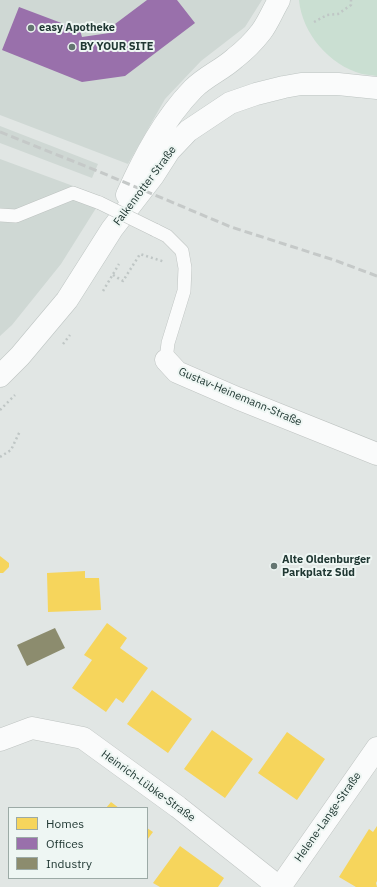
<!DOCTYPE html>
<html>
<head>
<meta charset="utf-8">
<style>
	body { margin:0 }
	#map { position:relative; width:377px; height:887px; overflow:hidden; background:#e1e6e4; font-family:"IBM Plex Sans",sans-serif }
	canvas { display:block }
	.legend { position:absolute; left:8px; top:807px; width:140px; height:72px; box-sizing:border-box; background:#eef6f3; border:1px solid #9caaa6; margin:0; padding:5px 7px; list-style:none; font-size:12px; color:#203833 }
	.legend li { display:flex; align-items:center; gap:8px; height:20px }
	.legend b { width:20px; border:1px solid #9caaa6 }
</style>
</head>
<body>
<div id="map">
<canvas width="377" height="887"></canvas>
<ul class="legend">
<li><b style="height:11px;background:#f6d55c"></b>Homes</li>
<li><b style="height:11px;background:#9970ab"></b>Offices</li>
<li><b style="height:11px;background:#8c8c6e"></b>Industry</li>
</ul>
</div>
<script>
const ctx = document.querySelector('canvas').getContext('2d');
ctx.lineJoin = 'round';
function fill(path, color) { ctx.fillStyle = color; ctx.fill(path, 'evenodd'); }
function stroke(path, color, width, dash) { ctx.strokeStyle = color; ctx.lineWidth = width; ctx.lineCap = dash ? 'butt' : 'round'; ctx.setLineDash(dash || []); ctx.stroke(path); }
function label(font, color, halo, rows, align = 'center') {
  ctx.font = font + ' "IBM Plex Sans",sans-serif'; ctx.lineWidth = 4; ctx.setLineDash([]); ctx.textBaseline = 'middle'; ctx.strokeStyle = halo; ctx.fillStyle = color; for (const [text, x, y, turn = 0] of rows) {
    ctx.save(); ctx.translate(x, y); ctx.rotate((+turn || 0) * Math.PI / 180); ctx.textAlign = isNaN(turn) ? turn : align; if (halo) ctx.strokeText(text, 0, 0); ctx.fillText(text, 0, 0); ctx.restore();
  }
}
const built = new Path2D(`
	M0,0h262l-17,27 -44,34 -36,38 -37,65 -128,-49z
	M0,126l98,38 -6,14 -92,-35z
	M0,159l103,38 -42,67 -49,61 -12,11z`);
const green = new Path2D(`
	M299,0h78v76c-5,-1 -10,-1 -15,-2 -33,-9 -60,-41 -63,-74z`);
const homes = new Path2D(`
	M0,556l9,7v4l-6,6h-3z
	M85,571v7h14l2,32 -53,2 -1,-39z
	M107,623l20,15 -7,10 28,20 -25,35 -7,-5 -10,14 -34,-24 20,-28 -8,-5z
	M152,690l40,29 -24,34 -41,-29z
	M212,730l41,29 -28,39 -41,-29z
	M287,732l38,27 -28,41 -39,-27z
	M111,802l8,6h-13z
	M377,826v55l-1,2 1,4h-21l-17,-10 30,-48 4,3z
	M147,828l6,4 -6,8z
	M180,846l44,32 -6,9h-58l-7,-4z`);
const offices = new Path2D(`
	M147,0h30l18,23 -70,53 -43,6 -80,-32 17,-43 61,23 2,7 34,-5 -1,-8z`);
const industry = new Path2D(`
	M55,628l10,20 -38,18 -10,-21z`);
const path = new Path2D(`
	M314,22l13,-7 11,-1 13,-9v-5
	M113,275l10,6 17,-27 25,8
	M103,291l16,-27
	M63,344l7,-9
	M0,410l15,-15
	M0,457l11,-7 9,-19`);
const lane = new Path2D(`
	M0,215l16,1 57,-23 27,10
	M155,230l12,6 15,15 3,17 -1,23 -16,52 -2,17`);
const street = new Path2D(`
	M166,360l11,12 60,26 140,56
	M0,740l32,-12 51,10 95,69 101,80
	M280,887l97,-139`);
const secondary = new Path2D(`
	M127,195c17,-38 37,-76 66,-106 13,-13 29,-19 42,-31 9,-7 19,-17 26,-26 7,-9 12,-22 18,-32
	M0,376l20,-20 47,-56 45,-71 41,-53 16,-25 19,-20 42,-28 26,-9 28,-7 17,-3h37l39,4`);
const rail = new Path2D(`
	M0,132l100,40 131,55 103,33 43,16`);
const laneBridge = new Path2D(`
	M100,203l55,27`);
const markers = [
	[31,28,4,"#647571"],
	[72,47,4,"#647571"],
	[274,566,4,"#647571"]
];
const poiNames = [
	["easy Apotheke",39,28],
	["BY YOUR SITE",80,47],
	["Alte Oldenburger",282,560],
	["Parkplatz Süd",282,573]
];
const streetNames = [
	["Falkenrotter Straße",145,186,-53],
	["Gustav-Heinemann-Straße",240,397,23],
	["Heinrich-Lübke-Straße",148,786,36],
	["Helene-Lange-Straße",328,817,-55]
];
fill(built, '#cfd8d4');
fill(green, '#cadfd2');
fill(homes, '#f6d55c');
fill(offices, '#9970ab');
fill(industry, '#8c8c6e');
stroke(lane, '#bec3c1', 14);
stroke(street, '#bec3c1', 23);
stroke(secondary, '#bdc4c2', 23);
stroke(path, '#bfc6c5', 2.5, [2, 3]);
stroke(lane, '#fafbfb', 13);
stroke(street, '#fafbfb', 22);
stroke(secondary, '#fafbfb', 22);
stroke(rail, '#c5c9c8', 3, [8, 4]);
stroke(laneBridge, '#bec3c1', 14, []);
stroke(laneBridge, '#fafbfb', 13);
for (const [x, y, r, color] of markers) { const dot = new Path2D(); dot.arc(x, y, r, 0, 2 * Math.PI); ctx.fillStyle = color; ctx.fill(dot); stroke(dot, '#eef6f3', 1.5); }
label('bold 11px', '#203833', '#eef6f3', poiNames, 'left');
label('11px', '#203833', '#eef6f3', streetNames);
</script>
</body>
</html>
